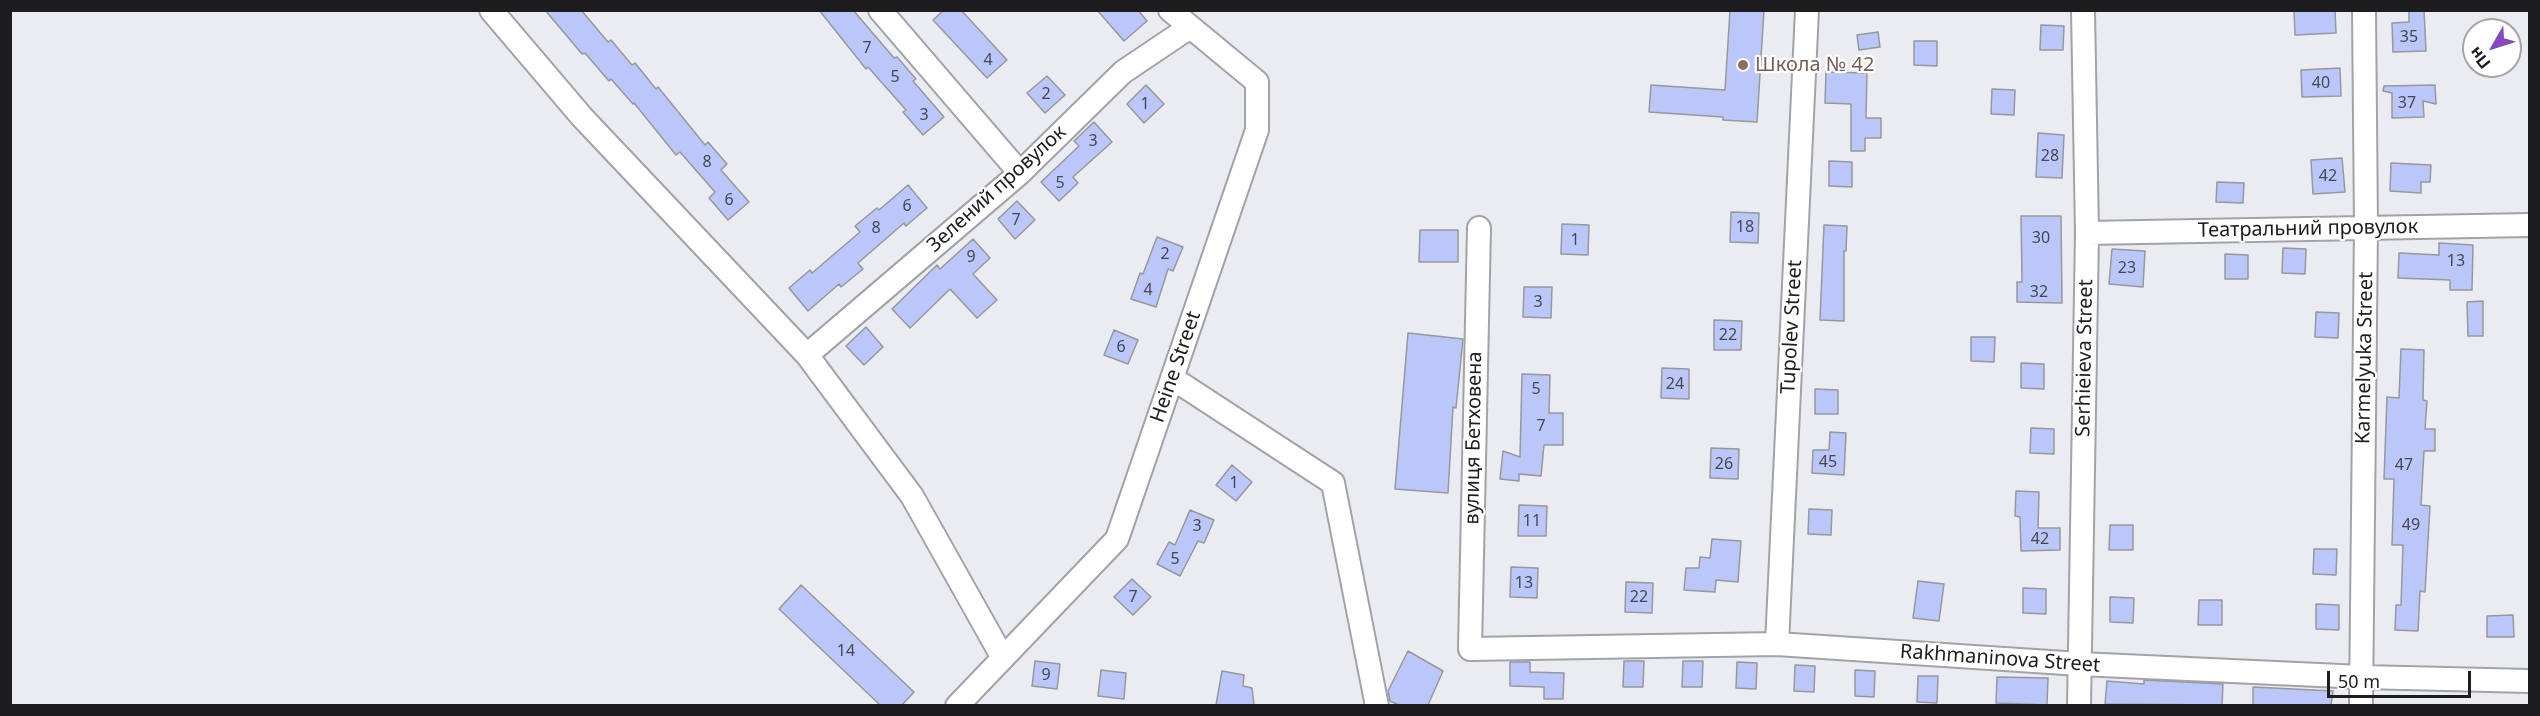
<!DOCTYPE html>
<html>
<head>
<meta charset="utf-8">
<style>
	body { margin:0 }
	#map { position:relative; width:2540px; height:716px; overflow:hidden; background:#eaecf1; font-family:"Noto Sans",sans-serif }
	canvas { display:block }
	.frame { position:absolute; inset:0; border:12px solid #1d1d1f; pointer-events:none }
	.north { position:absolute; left:2462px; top:18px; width:60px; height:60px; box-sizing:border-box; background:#fff; border:2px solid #a5a5a5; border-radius:50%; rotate:231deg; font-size:16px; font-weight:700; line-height:24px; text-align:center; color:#1d1d1f }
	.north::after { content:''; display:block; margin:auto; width:21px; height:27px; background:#8649bf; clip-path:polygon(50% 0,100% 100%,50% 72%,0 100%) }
	.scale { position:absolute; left:2327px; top:671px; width:144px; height:27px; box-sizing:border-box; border:3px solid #1d1d1f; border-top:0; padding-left:8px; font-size:18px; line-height:21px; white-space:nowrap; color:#1d1d1f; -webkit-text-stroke:4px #fff; paint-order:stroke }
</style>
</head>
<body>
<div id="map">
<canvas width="2540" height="716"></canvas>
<div class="frame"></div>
<div class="north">Пн</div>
<div class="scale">50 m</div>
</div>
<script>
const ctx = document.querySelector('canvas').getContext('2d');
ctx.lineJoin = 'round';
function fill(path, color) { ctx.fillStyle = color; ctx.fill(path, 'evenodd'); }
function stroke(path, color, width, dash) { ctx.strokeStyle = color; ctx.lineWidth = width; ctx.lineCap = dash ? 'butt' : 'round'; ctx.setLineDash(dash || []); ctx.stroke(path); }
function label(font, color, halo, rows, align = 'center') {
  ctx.font = font + ' "Noto Sans",sans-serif'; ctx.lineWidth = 4.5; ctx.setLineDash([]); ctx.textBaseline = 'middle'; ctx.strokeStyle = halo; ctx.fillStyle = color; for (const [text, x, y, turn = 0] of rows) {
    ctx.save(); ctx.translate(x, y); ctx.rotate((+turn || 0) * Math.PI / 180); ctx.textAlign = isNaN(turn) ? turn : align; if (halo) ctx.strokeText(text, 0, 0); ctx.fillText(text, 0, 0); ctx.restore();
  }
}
const building = new Path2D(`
	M545,10h36l27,32 3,-2 21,25 3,-2 21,26 2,-2 47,58 3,-3 19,22 -6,6 28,32 -21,18 -19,-22 6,-6 -35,-40 -4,3 -42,-52 -1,1 -22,-25 -2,2 -24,-28 -3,1z
	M819,10h34l41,48 3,-1 19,22 -3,2 31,36 -21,18 -20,-23 3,-2 -38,-43 -2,2z
	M944,10h17l46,50 -20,18 -54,-58z
	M1097,10h41l9,11 -23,20z
	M1730,10h34l-7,112 -34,-2v-3l-74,-5 2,-27 74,5z
	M2294,10h41l1,23 -41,2z
	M2409,10h15l2,41 -33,1 -1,-29 17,-1z
	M2041,25l23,1 -1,24h-23z
	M1878,32l2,15 -21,3 -2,-15z
	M1914,41h23v25l-23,-1z
	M2340,68l1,28 -39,1 -1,-27z
	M1826,72l41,1 -1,45h15v20h-16v13h-14v-47l-26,-1z
	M1047,76l18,19 -20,18 -18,-20z
	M1146,85l18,19 -20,19 -17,-19z
	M2435,85l1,19 -13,-3 1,16 -32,1v-25l-9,-2 1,-5z
	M1992,89l23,1 -1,25 -23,-1z
	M1094,122l18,20 -39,35 5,6 -19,18 -18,-19 38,-36 -5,-5z
	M2038,133l26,2 -2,43 -26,-1z
	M2342,158l3,34 -32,2 -2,-34z
	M1829,161l23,1v25l-23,-1z
	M2391,163l40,2 -1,17h-9v11l-31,-2z
	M2217,182l27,1 -1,20 -27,-1z
	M908,185l19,23 -21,18 -2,-3 -46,40 5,6 -22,18 -2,-3 -31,27 -19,-23 21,-18 2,3 48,-41 -5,-6 22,-18 2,2z
	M1017,201l18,19 -20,19 -17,-20z
	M1731,212l28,1 -1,30 -28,-1z
	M2021,216h40l1,87 -45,-1v-20h5z
	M1562,224l27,1 -1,30 -27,-1z
	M1824,225l23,1 -1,25h-2v70l-24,-1z
	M1420,230h38v32h-39z
	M1157,237l26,10 -10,24 -5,-2 -12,38 -25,-8 9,-26 3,1z
	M973,239l17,19 -17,16 24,26 -20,18 -27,-29 -40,39 -18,-19 45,-44 3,4z
	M2439,243l34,2 -1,45h-22v-10l-52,-2 1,-25 40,2z
	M2283,248l23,1 -1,25 -23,-1z
	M2112,249l33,2 -2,36 -34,-3z
	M2225,254l23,1v24h-23z
	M1524,287h28l-1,31 -28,-1z
	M2483,301v35h-15l-1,-34z
	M2316,312l23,1 -1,25 -23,-1z
	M1714,320l28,1 -1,29h-27z
	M866,327l17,20 -19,18 -18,-19z
	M1114,330l24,10 -10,24 -24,-9z
	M1408,333l55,6 -7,69 -3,-1 -5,86 -53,-4z
	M1971,337h24l-1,25 -23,-1z
	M2401,349l23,1 -1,50 4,1 -2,28h10v22h-11l-3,54 9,1 -5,86 -5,-1 -2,40 -23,-1 1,-25h5l2,-60h-11l2,-66h-10l3,-82 12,1z
	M2021,363l23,1v25l-23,-1z
	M1662,368l27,1v30l-28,-1z
	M1522,374l28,1 -1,38h14v32h-19l-3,31 -22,-2v7l-19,-2 3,-28 17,6z
	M1815,389l23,1v24h-23z
	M2031,428l23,1v25l-24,-1z
	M1830,432l16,1 -2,42 -32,-2 1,-23h16z
	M1711,448l28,1 -1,30 -28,-1z
	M1232,465l20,17 -16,19 -20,-16z
	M2016,491l23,1 -1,36h22v22l-39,1 -1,-34 -5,-1z
	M1519,505l28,1 -1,30h-28z
	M1809,509l23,1 -1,25 -23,-1z
	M1190,510l24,10 -10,23 -6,-2 -18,35 -23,-12 12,-22 6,3z
	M2110,525h23v25h-24z
	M1712,539l29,2 -3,41 -22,-2 -1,12 -31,-2 2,-22h13l1,-11 10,1z
	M2314,549h23l-1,26 -23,-1z
	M1511,567l27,1 -1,30 -27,-1z
	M1132,579l19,18 -18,18 -19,-18z
	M1918,581l26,3 -5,37 -26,-3z
	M1626,582l27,1 -1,30 -27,-1z
	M801,585l113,107 -12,13h-22l-101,-96z
	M2023,588l23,1v25l-23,-1z
	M2110,597l24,1 -1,25 -23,-1z
	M2199,600h23v25h-24z
	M2316,604l23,1v25l-23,-1z
	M2513,615l1,22h-27v-21z
	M1408,651l35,20 -15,34h-29l-9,-4 -2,-10z
	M1035,661l25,3 -3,25 -25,-3z
	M1624,661h20l-1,26h-20z
	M1683,661h20l-1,26h-20z
	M1510,662h20v10l34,1 -1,26h-19v-12l-34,-1z
	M1737,662l20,1 -1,26 -20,-1z
	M1795,665l20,1 -1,26 -20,-1z
	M1101,670l25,3 -2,26 -26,-3z
	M1855,670l20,1 -1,26 -19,-1z
	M1222,671l22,4 -1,11 9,2 2,17h-38z
	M1918,676h20l-1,27 -20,-1z
	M1997,677l51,1 -1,27 -51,-2z
	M2144,680l79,4 -1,21 -117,-1 2,-23 37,3z
	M2253,687l80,4 -2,14h-78z`);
const minor = new Path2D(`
	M491,10l91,107 225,238 105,141 91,162
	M880,10l140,163
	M1479,228l-9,421 307,-5 303,20 282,13 168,4
	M2087,233l443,-8
	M807,355l213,-182 103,-101 67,-45
	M1172,378l161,105 44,223
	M1777,644l30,-634
	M957,706l160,-167 140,-409v-48l-87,-72
	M2079,706l8,-473 -4,-223
	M2361,706l5,-479 -2,-217`);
const markers = [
	[1743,65,6,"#8d6e63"]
];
const numberNames = [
	["35",2409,37],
	["7",867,48],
	["4",988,60],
	["5",895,77],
	["40",2321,83],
	["2",1046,94],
	["37",2407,103],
	["1",1145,104],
	["3",924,115],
	["3",1093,141],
	["28",2050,156],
	["8",707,162],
	["42",2328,176],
	["5",1060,183],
	["6",729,200],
	["6",907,206],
	["7",1016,220],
	["18",1745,227],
	["8",876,228],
	["30",2041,238],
	["1",1575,240],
	["2",1165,254],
	["9",971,257],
	["13",2456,261],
	["23",2127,268],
	["4",1148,290],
	["32",2039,292],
	["3",1538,302],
	["22",1728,335],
	["6",1121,347],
	["24",1675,384],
	["5",1536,389],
	["7",1541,426],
	["45",1828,462],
	["26",1724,464],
	["47",2404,465],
	["1",1234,483],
	["11",1532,521],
	["49",2411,525],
	["3",1197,526],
	["42",2040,539],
	["5",1175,559],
	["13",1524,583],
	["7",1133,597],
	["22",1639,597],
	["14",846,651],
	["9",1046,675]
];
const educationNames = [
	["Школа № 42",1755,65]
];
const streetNames = [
	["Зелений провулок",997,189,-42],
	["Театральний провулок",2308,229,-1],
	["Tupolev Street",1792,327,-87],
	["Serhieieva Street",2085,358,-89],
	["Karmelyuka Street",2365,358,-89],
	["Heine Street",1176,367,-71],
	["вулиця Бетховена",1474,438,-89],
	["Rakhmaninova Street",2000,659,4]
];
fill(building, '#bbc7f8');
stroke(building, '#97989d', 1.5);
stroke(minor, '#a2a3a8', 26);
stroke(minor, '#fff', 22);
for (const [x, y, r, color] of markers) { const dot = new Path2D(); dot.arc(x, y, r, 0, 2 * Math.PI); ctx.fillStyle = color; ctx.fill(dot); stroke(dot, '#fff', 2); }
label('16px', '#444855', null, numberNames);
label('20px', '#785e54', '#fff', educationNames, 'left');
label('20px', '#1d1d1f', '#fff', streetNames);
</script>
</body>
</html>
